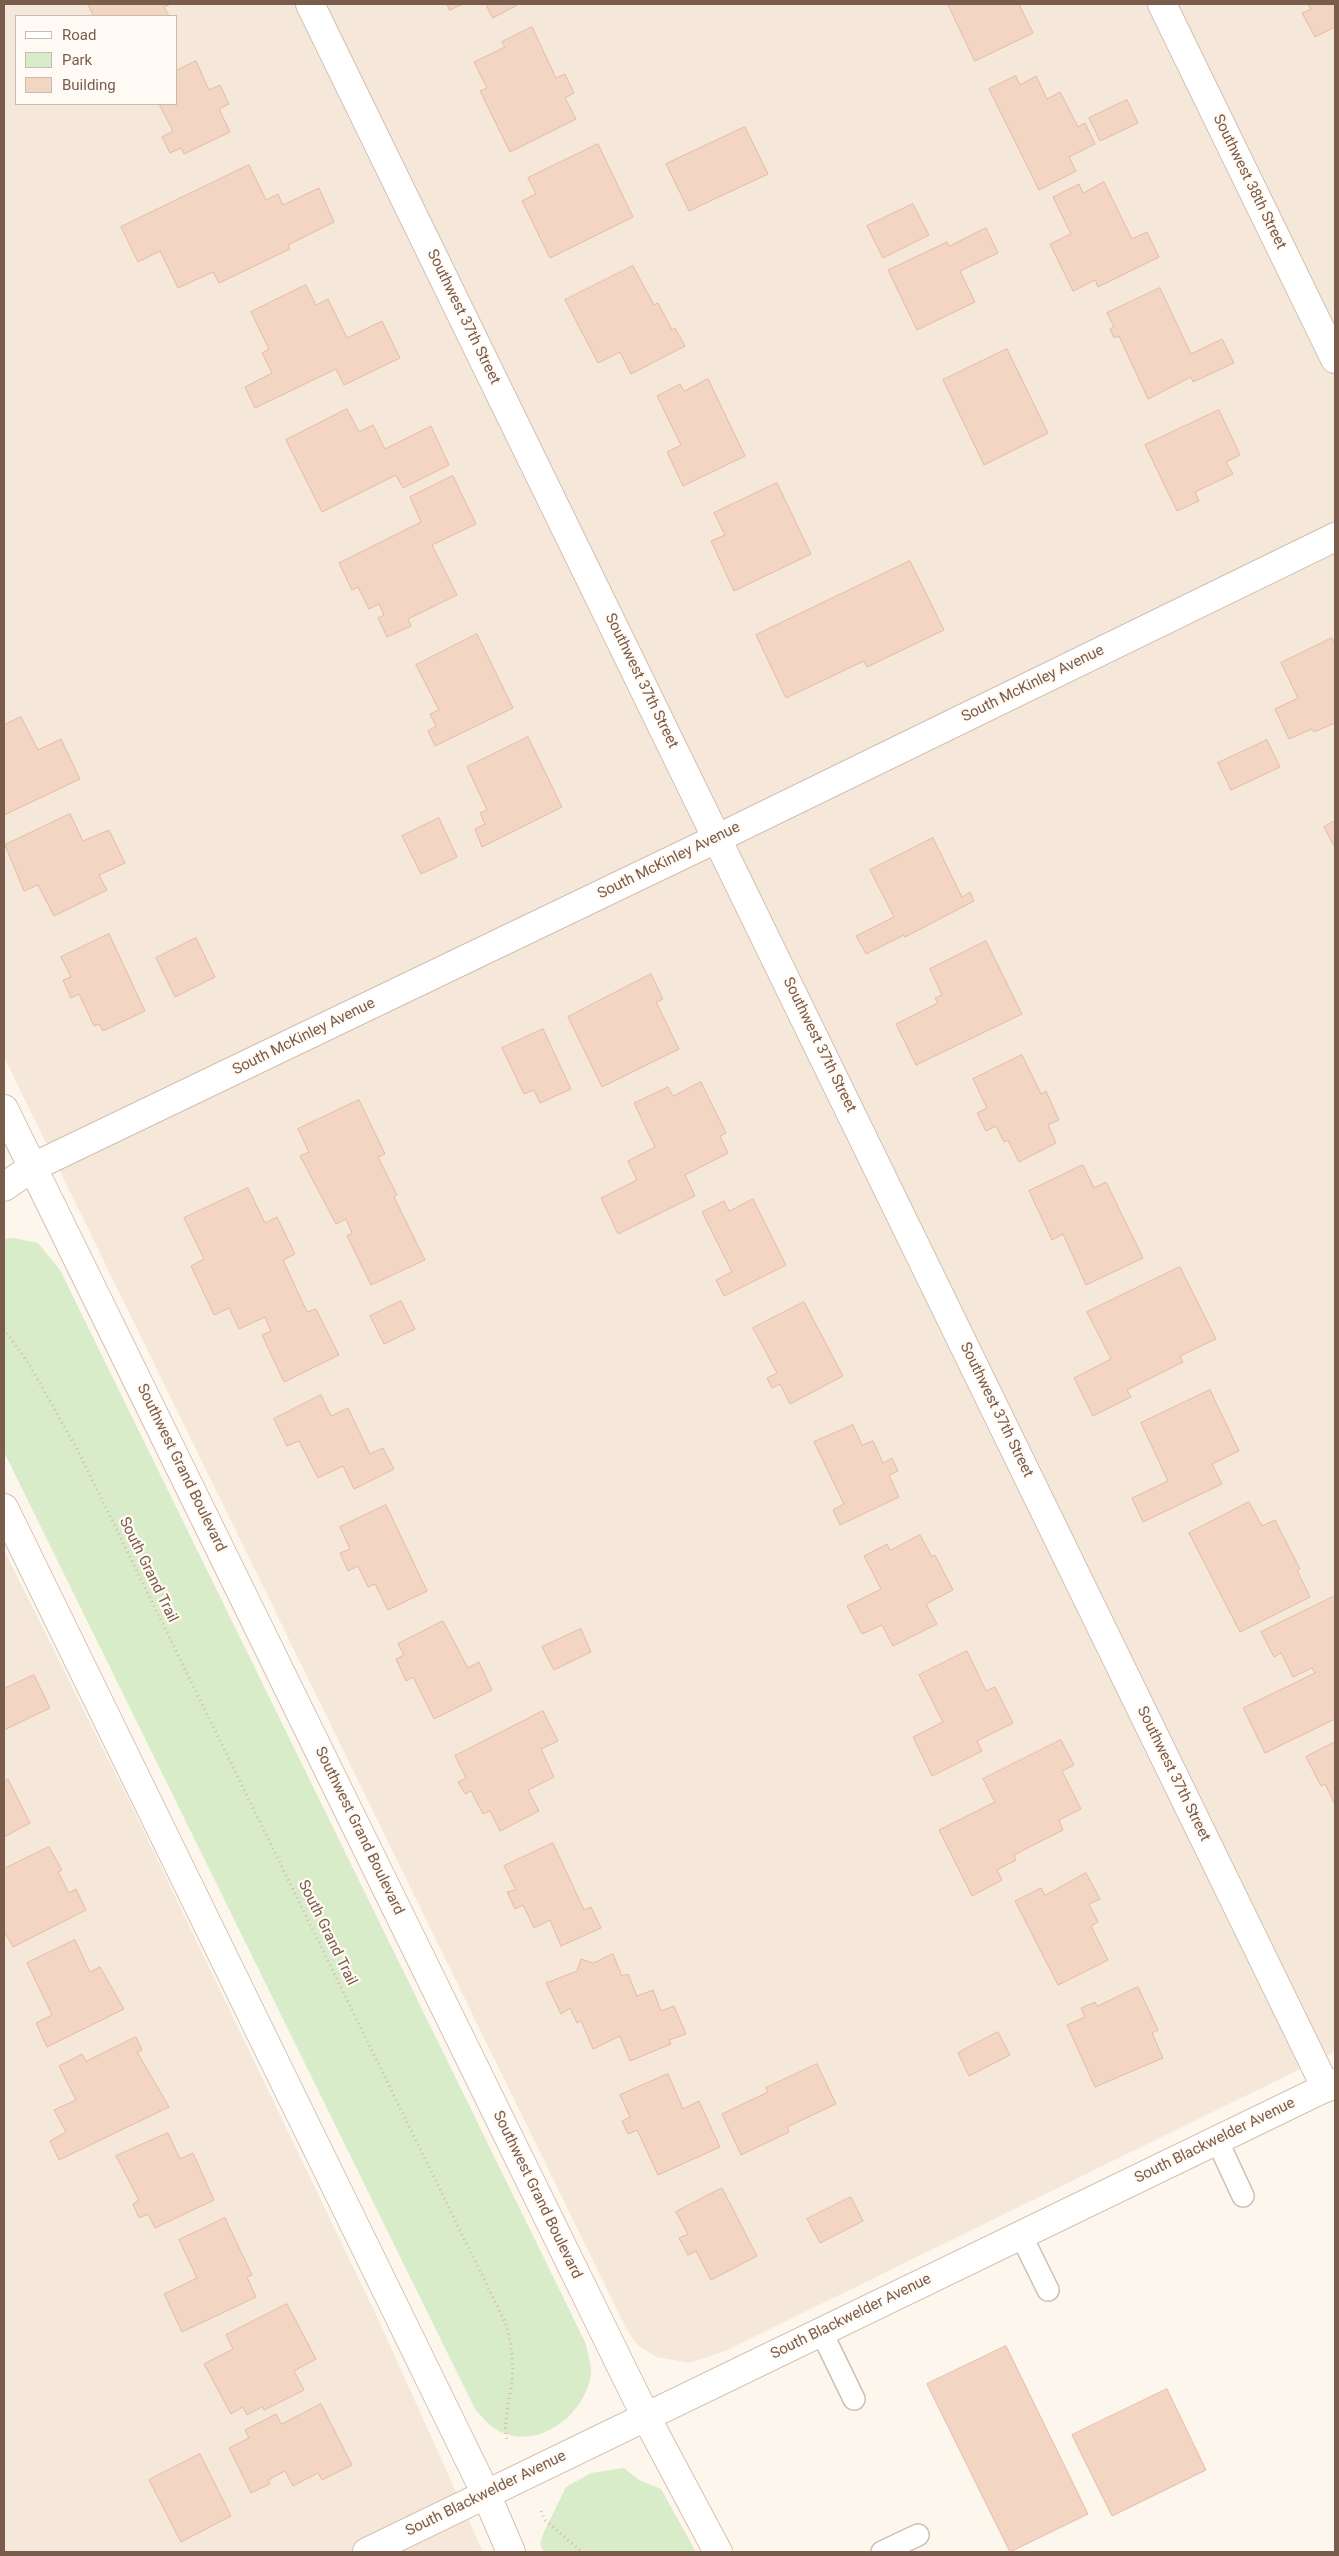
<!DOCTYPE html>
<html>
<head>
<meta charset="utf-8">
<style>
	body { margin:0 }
	#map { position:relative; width:1339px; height:2556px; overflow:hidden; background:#fdf6ec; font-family:Roboto,sans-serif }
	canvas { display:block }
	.frame { position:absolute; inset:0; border:5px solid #7a5c4d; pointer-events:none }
	.legend { position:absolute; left:15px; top:15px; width:162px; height:90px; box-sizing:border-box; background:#fffaf3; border:1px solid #cabbb1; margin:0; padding:6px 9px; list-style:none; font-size:15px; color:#7a5c4d }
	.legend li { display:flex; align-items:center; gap:10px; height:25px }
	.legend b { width:25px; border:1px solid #cabbb1 }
</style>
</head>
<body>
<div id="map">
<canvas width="1339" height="2556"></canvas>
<div class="frame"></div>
<ul class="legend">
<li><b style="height:6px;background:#fff"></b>Road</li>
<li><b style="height:14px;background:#d8ecc9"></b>Park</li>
<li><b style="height:14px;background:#f3d5c3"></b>Building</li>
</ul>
</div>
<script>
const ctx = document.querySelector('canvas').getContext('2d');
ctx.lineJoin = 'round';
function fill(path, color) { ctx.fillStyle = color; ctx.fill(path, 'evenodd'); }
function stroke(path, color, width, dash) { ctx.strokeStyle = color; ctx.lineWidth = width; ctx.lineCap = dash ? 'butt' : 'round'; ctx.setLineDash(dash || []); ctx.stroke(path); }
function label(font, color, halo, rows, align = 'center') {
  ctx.font = font + ' Roboto,sans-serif'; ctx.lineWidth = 4.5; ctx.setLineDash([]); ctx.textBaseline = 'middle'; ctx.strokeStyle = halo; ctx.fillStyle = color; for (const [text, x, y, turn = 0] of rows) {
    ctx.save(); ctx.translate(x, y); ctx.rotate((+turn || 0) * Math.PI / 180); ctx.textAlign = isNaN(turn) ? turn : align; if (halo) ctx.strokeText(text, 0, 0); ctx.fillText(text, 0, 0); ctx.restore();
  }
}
const residential = new Path2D(`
	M4,4h1331v2048l-610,299 -35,12 -34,-6 -20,-13 -10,-16 -622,-1271zM16,16h160v88h-160z
	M4,1550l130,261 246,512 103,229h-479z`);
const green = new Path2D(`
	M13,1238l25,5 22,27 526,1074c1,9 6,21 5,30 -6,43 -57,80 -97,54 -7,-4 -13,-13 -19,-19l-471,-957v-213z
	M624,2468l15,12 22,9 35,63h-152l-4,-8 3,-10 23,-47 25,-14z`);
const building = new Path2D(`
	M88,4h83l-7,3 5,9h-75z
	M447,4h16l-13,6z
	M486,4h33l-26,14z
	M948,4h71l14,29 -58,28z
	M1308,4h27v23l-20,10 -13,-24 9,-4z
	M532,27l24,51 9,-4 9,19 -9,5 11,21 -66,33 -30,-61 7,-3 -13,-26 31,-15 -3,-5z
	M196,61l13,29 11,-5 9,19 -10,5 11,23 -46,22 -3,-6 -11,5 -8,-16 11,-6 -14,-27h17v-33z
	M1016,76l4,9 16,-9 11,23 13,-7 18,35 7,-4 10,21 -26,13 7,14 -37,19 -50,-101z
	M1127,100l11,23 -38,18 -11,-23z
	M745,127l23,47 -79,37 -23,-47z
	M598,144l35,73 -83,41 -28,-57 14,-7 -8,-16z
	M249,165l17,35 12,-6 5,11 36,-17 15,34 -46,23 2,4 -71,34 -6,-11 -35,16 -18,-37 -22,11 -17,-35z
	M1104,182l28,57 15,-7 12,25 -61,30 -3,-7 -22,11 -23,-47 21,-10 -18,-37 26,-13 4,9z
	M913,204l16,31 -46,23 -16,-32z
	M986,228l12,25 -38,18 15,31 -58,28 -29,-60 59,-28 2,4z
	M633,266l21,39 4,-2 14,27 3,-2 10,18 -54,28 -11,-22 -22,11 -33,-63z
	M306,285l10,20 12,-6 19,39 35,-17 18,37 -56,27 -8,-16 -81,39 -10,-21 27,-14 -10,-20 7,-4 -18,-37z
	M1160,288l31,66 31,-15 12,24 -41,19 -2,-5 -43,22 -29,-63 -5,2 -4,-9 4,-2 -7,-14z
	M1007,349l41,84 -64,32 -41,-85z
	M708,379l37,77 -62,30 -16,-34 14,-7 -24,-49 23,-12 4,7z
	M347,409l12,23 14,-7 12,24 46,-23 18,39 -46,23 -7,-13 -74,37 -36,-72z
	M1219,410l21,45 -14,7 7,12 -38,18 4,9 -22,10 -32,-66z
	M453,476l23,48 -44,21 25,50 -49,24 3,7 -24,11 -9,-19 6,-3 -5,-11 -10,5 -11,-22 -6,3 -13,-27 82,-41 -11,-25z
	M777,483l34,71 -77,37 -23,-50 14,-6 -11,-22z
	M910,561l34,69 -77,37 -3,-6 -78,37 -30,-63z
	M477,634l36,74 -78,38 -7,-15 8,-5 -6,-12 9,-4 -23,-45z
	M1332,638l3,6v79l-21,9 -2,-3 -23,10 -14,-30 23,-11 -17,-35z
	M21,717l17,33 23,-11 19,40 -76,36v-90z
	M528,737l34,70 -80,40 -7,-18 10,-5 -5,-11 7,-3 -20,-43z
	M1267,740l13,27 -49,23 -13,-27z
	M70,814l13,27 26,-11 16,33 -26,12 8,15 -53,26 -16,-31 -14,6 -19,-46z
	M439,818l18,39 -36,17 -19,-38z
	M1335,821v25h-1l-10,-19z
	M933,838l29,59 8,-5 4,9 -69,36 -1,-2 -38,19 -10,-18 38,-19 -24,-47z
	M109,934l36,77 -42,20 -4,-7 -5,2 -15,-32 -8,4 -8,-18 8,-3 -10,-20z
	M196,938l19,39 -40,20 -19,-39z
	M986,941l36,73 -106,51 -20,-41 42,-21 -3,-5 7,-3 -12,-26z
	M651,974l12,25 -7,3 23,47 -77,38 -34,-70z
	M543,1029l28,60 -31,14 -6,-13 -10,4 -22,-46z
	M1022,1055l19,39 5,-3 13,29 -11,5 8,18 -37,19 -11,-22 -4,2 -8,-16 -10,5 -9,-18 10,-5 -14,-29z
	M701,1082l25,51 -6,3 8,17 -43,22 10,21 -77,38 -17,-36 36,-18 -9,-19 27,-14 -21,-44 34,-16 5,9z
	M359,1100l26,54 -7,3 19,38 -3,2 31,63 -54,25 -24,-49 5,-3 -6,-14 -10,5 -36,-68 9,-4 -11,-23z
	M1083,1165l11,23 12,-6 37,76 -57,27 -23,-51 -11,6 -23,-49z
	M248,1188l17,35 12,-6 18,37 -12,6 24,52 9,-3 23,46 -55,27 -22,-47 9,-4 -6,-14 -26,12 -10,-21 -15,7 -23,-49 13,-7 -20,-41z
	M753,1199l33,66 -62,31 -8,-16 16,-8 -30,-60 22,-11 5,10z
	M1180,1267l36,72 -36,17 3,6 -56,28 4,7 -38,19 -19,-38 37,-19 -24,-47z
	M401,1301l14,28 -31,15 -14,-28z
	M804,1302l39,74 -53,28 -10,-20 -8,4 -5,-10 10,-5 -24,-45z
	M1210,1390l29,61 -27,13 10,20 -79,38 -11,-24 36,-17 -27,-58z
	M321,1395l10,21 17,-8 22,46 13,-6 11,21 -40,20 -11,-23 -25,12 -19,-37 -12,5 -13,-27z
	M853,1425l9,20 11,-4 10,22 9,-5 6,13 -9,4 10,22 -59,28 -7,-15 11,-6 -30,-62z
	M1249,1502l13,24 13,-6 25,49 -3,1 13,27 -70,35 -51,-99z
	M386,1505l41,86 -39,19 -13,-26 -7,3 -10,-21 -10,5 -8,-18 10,-4 -10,-22z
	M920,1535l12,22 3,-2 18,35 -27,14 11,20 -44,22 -11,-21 -20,9 -15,-28 34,-17 -17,-33 23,-12 3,6z
	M1335,1596v123l-70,34 -22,-45 72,-35 -3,-5 -19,9 -12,-24 -7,4 -13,-25z
	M443,1621l25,47 11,-6 13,28 -58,29 -21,-42 -7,4 -10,-22 8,-4 -6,-11z
	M581,1629l10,23 -37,18 -12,-23z
	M967,1651l19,40 9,-4 18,36 -36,18 5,10 -50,25 -19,-39 30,-15 -24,-47z
	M34,1675l16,33 -46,22v-41z
	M543,1711l15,30 -17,8 13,28 -26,13 11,21 -39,20 -10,-20 -7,3 -12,-23 -6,3 -7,-12 8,-4 -11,-22z
	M1061,1740l13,25 -12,6 19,38 -22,11 4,10 -49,25 2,5 -19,10 5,10 -30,16 -33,-66 56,-28 -12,-23z
	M1335,1742v63l-10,-21 -4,2 -15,-29z
	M8,1779l22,44 -26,14v-55z
	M553,1843l31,67 7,-3 10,21 -40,18 -11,-26 -16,8 -11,-23 -8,4 -8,-17 9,-2 -12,-24z
	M49,1847l13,23 -4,2 11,21 7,-4 10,21 -73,37 -9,-16v-62z
	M1086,1873l14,26 -11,5 9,18 -7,4 17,34 -50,25 -43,-84 26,-13 4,7z
	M75,1940l15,32 10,-5 24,42 -77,38 -11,-24 16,-8 -25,-52z
	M613,1954l9,22 6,-2 9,22 16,-6 8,21 13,-5 12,28 -17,6 2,4 -41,17 -10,-25 -27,13 -12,-28 -4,2 -7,-15 -9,6 -15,-31 31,-12 4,-12 12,4z
	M1138,1987l20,43 -6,3 11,25 -68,29 -28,-62 18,-8 -4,-9 14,-6 2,4z
	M998,2032l12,23 -41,21 -11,-23z
	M136,2037l6,13 -5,2 32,55 -110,53 -9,-19 16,-9 -12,-22 22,-10 -17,-34 23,-12 4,7z
	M817,2064l19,40 -49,23 2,5 -48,23 -19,-41 46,-22 -2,-4z
	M668,2074l15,35 16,-8 21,46 -62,28 -21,-45 -9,4 -6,-13 8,-4 -10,-22z
	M168,2133l12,26 13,-6 21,47 -59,28 -7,-14 -9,4 -6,-14 6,-4 -23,-44z
	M722,2188l35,68 -46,24 -15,-29 -8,4 -9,-17 9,-4 -12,-22z
	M851,2197l12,24 -43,22 -13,-24z
	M225,2218l27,57 -5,2 9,20 -74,35 -18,-38 33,-16 -18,-38z
	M287,2304l29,55 -22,12 10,19 -40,20 -2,-3 -15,8 -4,-8 -12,7 -27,-50 29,-15 -7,-14z
	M1006,2346l82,168 -78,38 -83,-168z
	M1167,2389l39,81 -94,46 -40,-81z
	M321,2404l31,61 -30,15 -4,-7 -25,13 -8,-15 -17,9 2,4 -19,9 -22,-45 20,-10 -4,-8 31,-16 5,10z
	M200,2454l31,62 -50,26 -32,-62z`);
const path = new Path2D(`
	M4,1329l25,35 49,87 427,871c6,19 9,38 7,58 -1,18 -11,45 -4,62
	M541,2511l4,9 37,32`);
const lane = new Path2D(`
	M1217,2140l26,56
	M1021,2235l27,55
	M821,2331l33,68
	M882,2552l36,-17`);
const street = new Path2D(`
	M310,4l1016,2084
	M1162,4l173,355
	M4,1187l29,-20 685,-329 617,-301`);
const secondary = new Path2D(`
	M4,1109l642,1308 72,135
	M4,1508l482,986 25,58
	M367,2552l968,-469`);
const streetNames = [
	["Southwest 38th Street",1249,182,64],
	["Southwest 37th Street",463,317,64],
	["Southwest 37th Street",641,681,64],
	["South McKinley Avenue",1033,684,-26],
	["South McKinley Avenue",669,861,-26],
	["South McKinley Avenue",304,1037,-26],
	["Southwest 37th Street",819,1045,64],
	["Southwest 37th Street",996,1410,64],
	["Southwest Grand Boulevard",181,1468,64],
	["South Grand Trail",148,1570,64],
	["Southwest 37th Street",1173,1774,64],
	["Southwest Grand Boulevard",359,1831,64],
	["South Grand Trail",327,1933,64],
	["South Blackwelder Avenue",1215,2141,-26],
	["Southwest Grand Boulevard",537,2195,64],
	["South Blackwelder Avenue",851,2317,-26],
	["South Blackwelder Avenue",486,2494,-26]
];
fill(residential, '#f5e8da');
fill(green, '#d8ecc9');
fill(building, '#f3d5c3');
stroke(building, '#e6bba3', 1);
stroke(lane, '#d1beb0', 24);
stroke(street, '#d1beb0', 30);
stroke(secondary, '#d6c0b0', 30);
stroke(path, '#d9b8a5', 3, [1, 4]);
stroke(lane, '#fff', 21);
stroke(street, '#fff', 28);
stroke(secondary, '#fff', 28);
label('15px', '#7a5c4d', '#fffaf3', streetNames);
</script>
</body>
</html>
